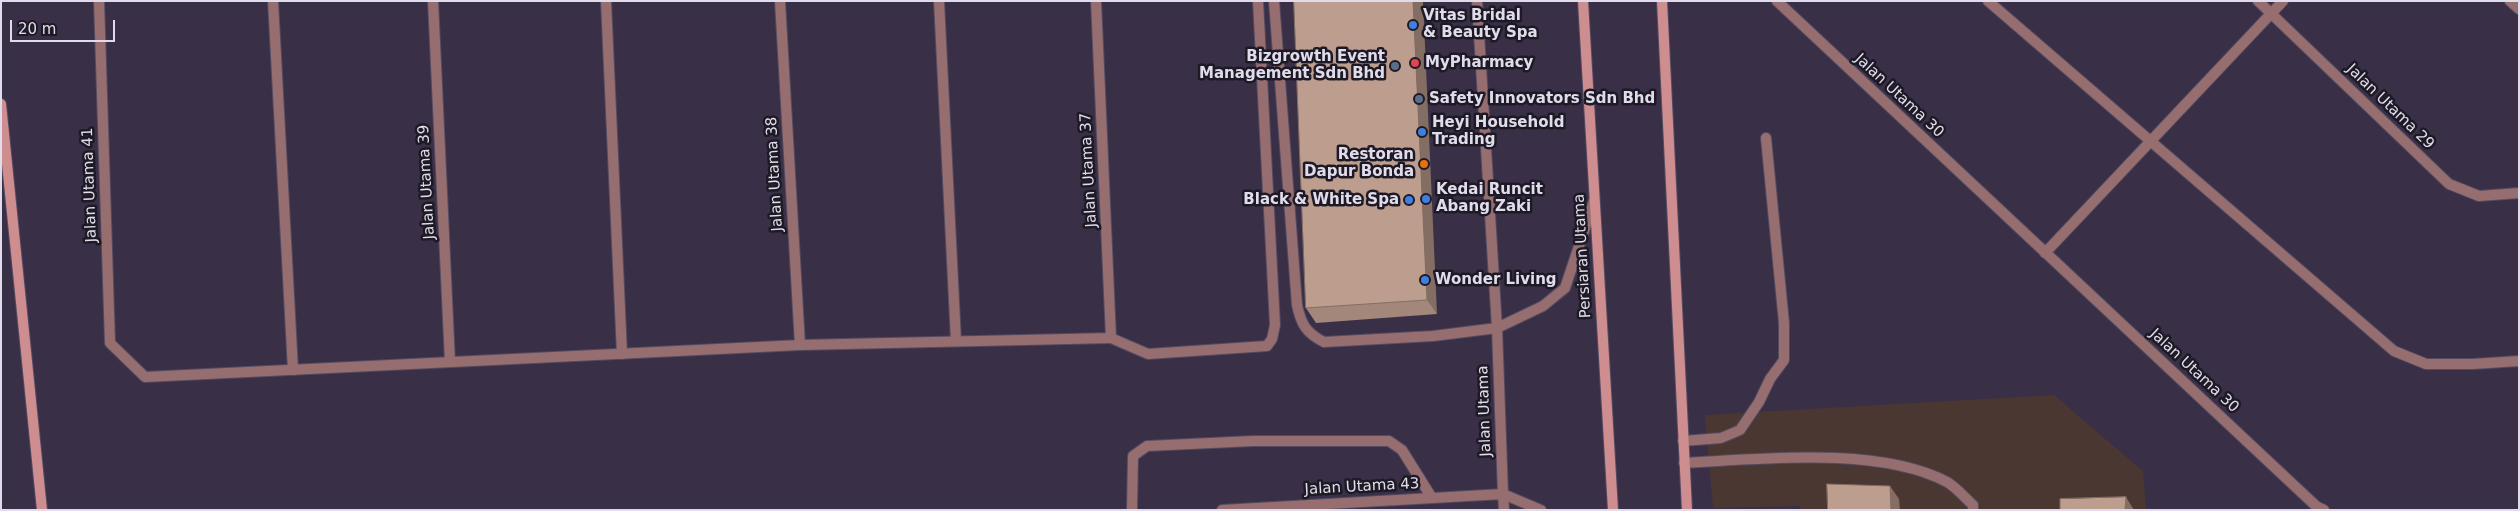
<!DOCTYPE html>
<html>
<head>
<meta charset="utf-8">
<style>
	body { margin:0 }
	#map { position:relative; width:2520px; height:511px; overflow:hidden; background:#392f47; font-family:"DejaVu Sans",sans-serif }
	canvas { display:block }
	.frame { position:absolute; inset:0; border:2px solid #e1dceb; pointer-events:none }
	.scale { position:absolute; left:10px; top:20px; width:105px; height:22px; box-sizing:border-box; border:2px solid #e1dceb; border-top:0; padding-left:6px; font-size:15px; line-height:18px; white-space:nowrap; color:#e1dceb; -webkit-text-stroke:4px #1e1a25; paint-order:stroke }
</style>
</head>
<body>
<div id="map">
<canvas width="2520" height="511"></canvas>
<div class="frame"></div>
<div class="scale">20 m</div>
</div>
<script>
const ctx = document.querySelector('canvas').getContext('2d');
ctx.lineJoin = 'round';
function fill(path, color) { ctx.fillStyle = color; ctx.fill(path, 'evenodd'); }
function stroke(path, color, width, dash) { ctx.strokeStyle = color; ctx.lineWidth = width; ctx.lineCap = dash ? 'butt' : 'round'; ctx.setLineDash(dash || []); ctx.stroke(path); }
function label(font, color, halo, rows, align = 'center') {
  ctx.font = font + ' "DejaVu Sans",sans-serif'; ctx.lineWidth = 5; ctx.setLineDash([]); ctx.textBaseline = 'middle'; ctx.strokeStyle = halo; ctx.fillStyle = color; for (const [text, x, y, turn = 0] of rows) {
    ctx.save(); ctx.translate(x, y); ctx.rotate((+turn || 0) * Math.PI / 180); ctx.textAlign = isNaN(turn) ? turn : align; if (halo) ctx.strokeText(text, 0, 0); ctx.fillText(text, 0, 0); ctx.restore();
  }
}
const education = new Path2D(`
	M2054,395l89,76 3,39h-346v-4l-87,2 -8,-93z`);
const lane = new Path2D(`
	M273,1l20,369
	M606,1l16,353
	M939,1l17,340
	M1274,1l23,304c4,19 9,28 27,37l109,-6 64,-8
	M1477,1l20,327 6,166
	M1988,1l406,350 32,13h47l46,-3
	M2510,1l9,8
	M1111,338l37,16 119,-8 5,-7 3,-14 -17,-324
	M1683,441l38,-3 19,-8 19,-28 11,-23 14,-19v-37l-18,-185
	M1684,463c77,-4 195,-17 263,19 9,5 18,16 26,23v5
	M1132,510l1,-54 14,-10 106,-5h136l13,9 30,48`);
const street = new Path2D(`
	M99,1l11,342 35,34 655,-32 311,-7 -15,-337
	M433,1l17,361
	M780,1l20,344
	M1777,1l539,505 8,4
	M2258,1l191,183 30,12 40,-3
	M2045,253l238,-252
	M1497,328l46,-22 22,-18 29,-87
	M1503,494l1,16
	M1222,510l281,-16 38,16`);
const secondary = new Path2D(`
	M1583,1l30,509
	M1662,1l25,509
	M1,104l41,406`);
const wall = new Path2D(`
	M1294,1l143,313 -121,9 -10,-15z`);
const shadedWall = new Path2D(`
	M1413,1h10l14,313 -10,-14z
	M1890,486l9,13 1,11h-9z
	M2126,497l8,13h-9z`);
const building = new Path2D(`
	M1294,1h119l14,299 -121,8z
	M1827,484l63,2 1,24h-63z
	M2126,497l-1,13h-65v-11z`);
const markers = [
	[1413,25,5,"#3f7fe0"],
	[1415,63,5,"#e0444e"],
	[1395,66,5,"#5c6f8a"],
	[1419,99,5,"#5c6f8a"],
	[1422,132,5,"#3f7fe0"],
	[1424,164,5,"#e8710a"],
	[1426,199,5,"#3f7fe0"],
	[1409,200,5,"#3f7fe0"],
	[1425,280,5,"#3f7fe0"]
];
const poiNames = [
	["Vitas Bridal",1423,16],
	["& Beauty Spa",1423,33],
	["Bizgrowth Event",1385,57,"right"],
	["Management Sdn Bhd",1385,74,"right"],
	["MyPharmacy",1425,63],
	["Safety Innovators Sdn Bhd",1429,99],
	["Heyi Household",1432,123],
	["Trading",1432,140],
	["Restoran",1414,155,"right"],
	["Dapur Bonda",1414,172,"right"],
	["Kedai Runcit",1436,190],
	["Abang Zaki",1436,207],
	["Black & White Spa",1399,200,"right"],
	["Wonder Living",1435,280]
];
const streetNames = [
	["Jalan Utama 30",1899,96,43],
	["Jalan Utama 29",2390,107,44],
	["Jalan Utama 37",1089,170,-93],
	["Jalan Utama 38",775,174,-93],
	["Jalan Utama 39",427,182,-93],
	["Jalan Utama 41",90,185,-92],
	["Persiaran Utama",1583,256,-93],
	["Jalan Utama 30",2194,371,43],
	["Jalan Utama",1485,411,-92],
	["Jalan Utama 43",1362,487,-3]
];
fill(education, '#4b3732');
stroke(lane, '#544b61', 12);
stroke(street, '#544b61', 12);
stroke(secondary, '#544b61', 12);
stroke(lane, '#976e6f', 10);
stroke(street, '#976e6f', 10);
stroke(secondary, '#ce8d8f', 10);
fill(wall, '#a2877a');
fill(shadedWall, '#846e63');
fill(building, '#bc9d8e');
stroke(building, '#846e63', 1);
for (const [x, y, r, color] of markers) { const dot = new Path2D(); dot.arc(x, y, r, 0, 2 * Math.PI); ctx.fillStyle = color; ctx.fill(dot); stroke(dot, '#1e1a25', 2); }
label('bold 15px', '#e1dceb', '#1e1a25', poiNames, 'left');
label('15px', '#e1dceb', '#1e1a25', streetNames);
</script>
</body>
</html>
